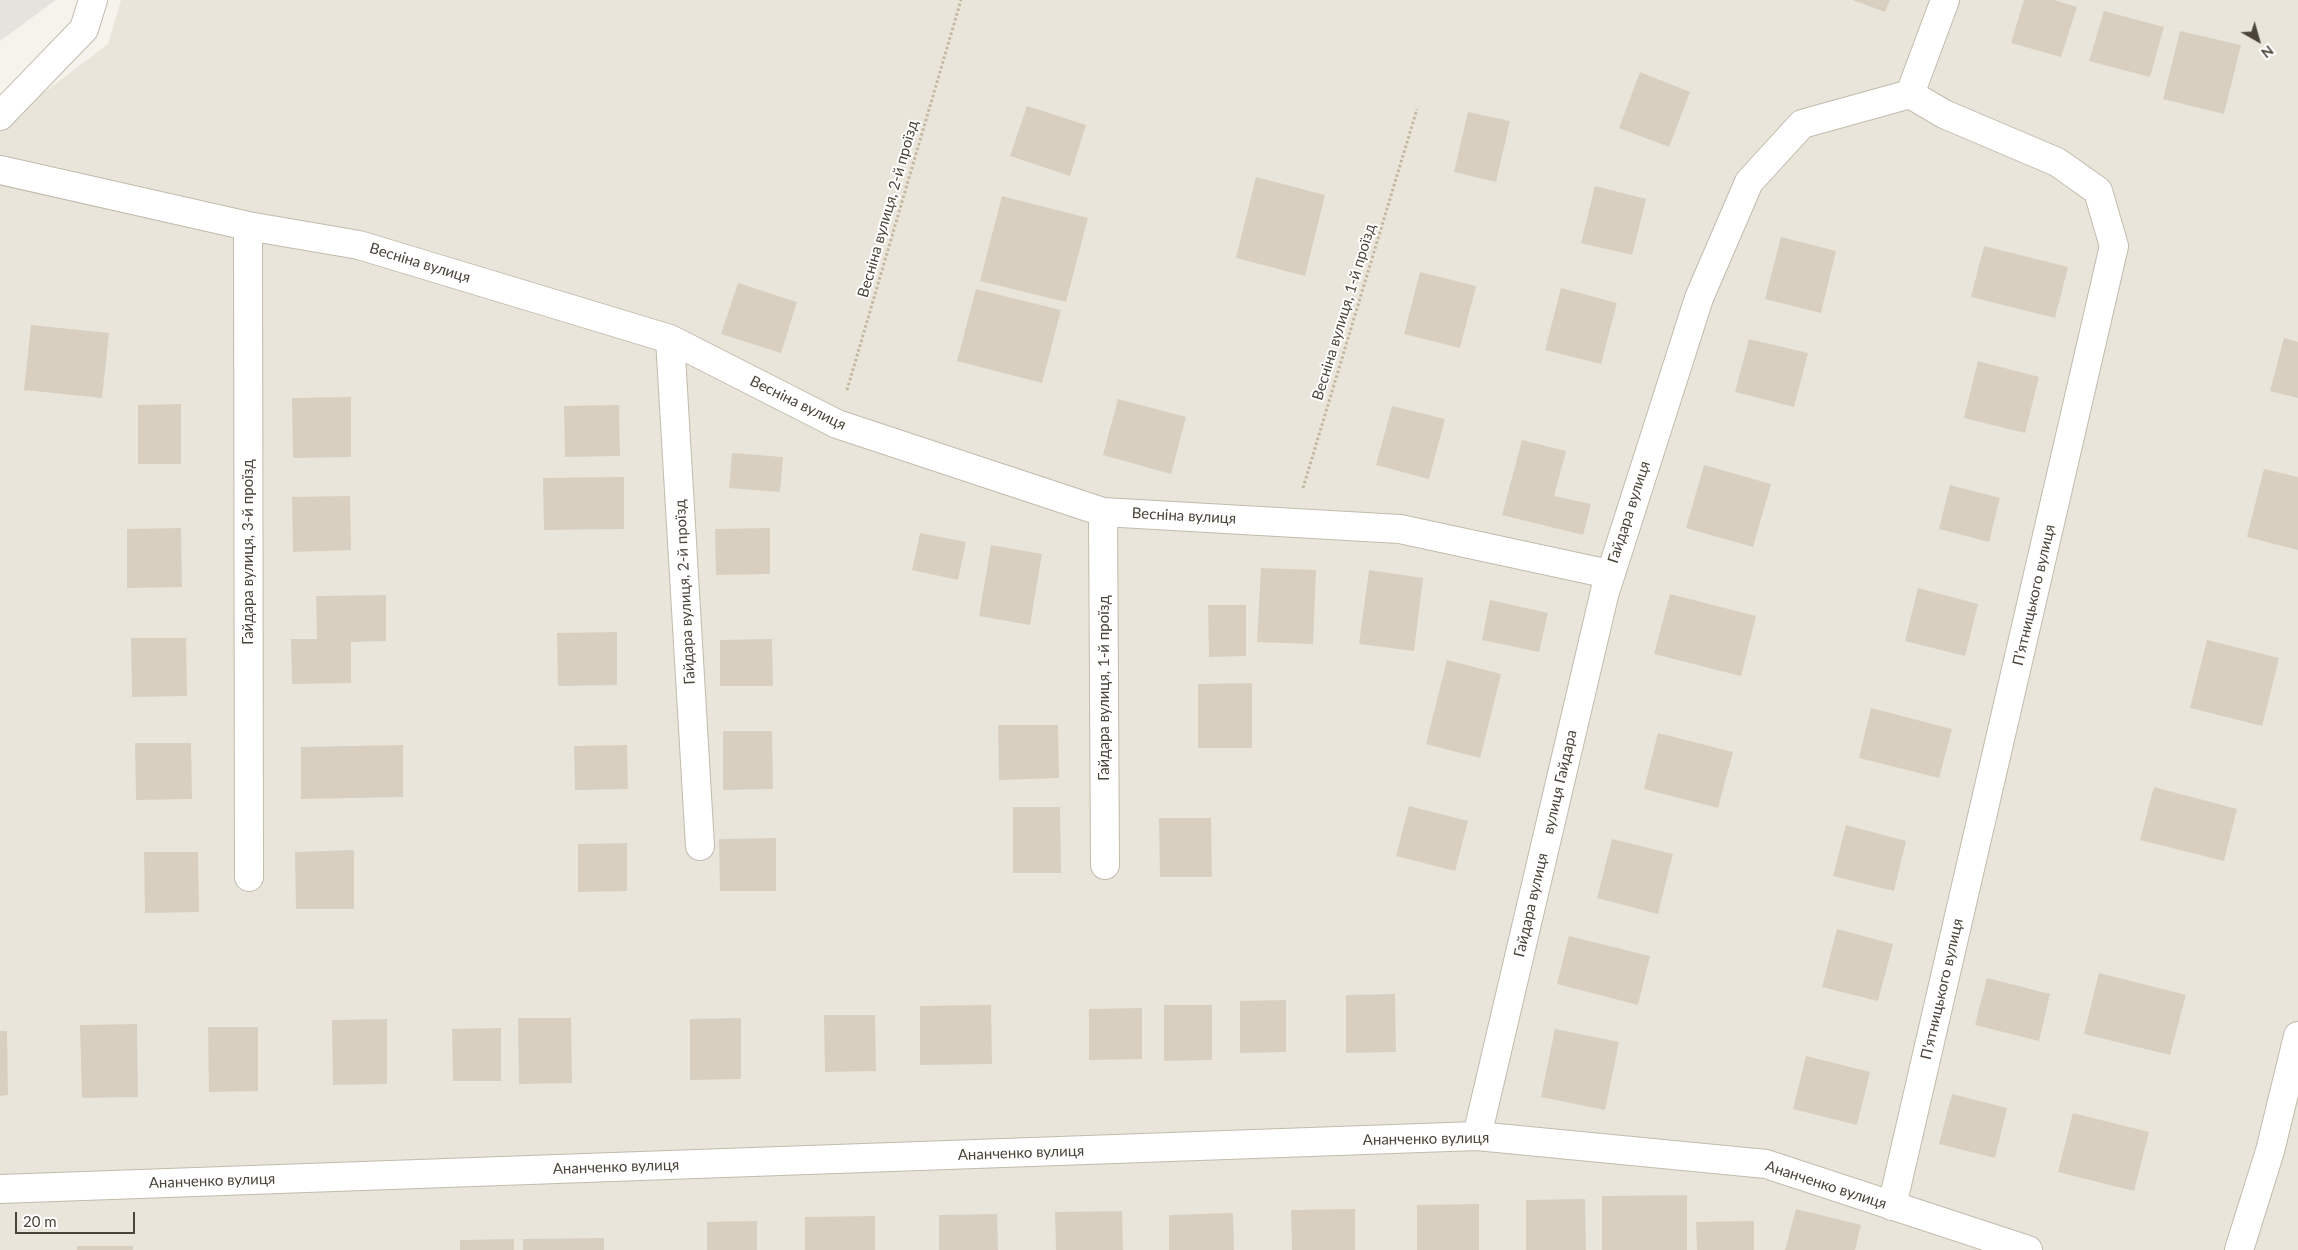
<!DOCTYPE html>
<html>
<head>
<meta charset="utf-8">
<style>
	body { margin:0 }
	#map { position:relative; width:2298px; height:1250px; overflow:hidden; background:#f6f3ec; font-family:Lato,sans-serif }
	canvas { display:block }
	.north { position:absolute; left:2233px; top:15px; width:50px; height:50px; -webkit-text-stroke:4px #fff; paint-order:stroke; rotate:142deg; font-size:14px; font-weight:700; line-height:20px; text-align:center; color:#4b4439 }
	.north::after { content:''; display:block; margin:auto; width:18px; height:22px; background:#4b4439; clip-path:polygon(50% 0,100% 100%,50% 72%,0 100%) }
	.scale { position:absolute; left:15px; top:1212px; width:120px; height:22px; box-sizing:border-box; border:2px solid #4b4439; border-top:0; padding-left:6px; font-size:15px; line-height:18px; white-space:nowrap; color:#4b4439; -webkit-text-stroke:4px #fff; paint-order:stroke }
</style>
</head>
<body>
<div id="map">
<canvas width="2298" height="1250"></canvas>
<div class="north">N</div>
<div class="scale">20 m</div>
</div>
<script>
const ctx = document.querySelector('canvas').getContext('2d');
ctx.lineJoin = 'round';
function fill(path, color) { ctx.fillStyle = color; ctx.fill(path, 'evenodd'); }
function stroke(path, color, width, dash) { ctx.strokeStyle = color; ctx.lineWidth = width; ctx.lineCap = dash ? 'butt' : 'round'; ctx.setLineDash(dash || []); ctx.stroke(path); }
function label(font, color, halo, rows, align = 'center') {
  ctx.font = font + ' Lato,sans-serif'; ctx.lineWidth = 4; ctx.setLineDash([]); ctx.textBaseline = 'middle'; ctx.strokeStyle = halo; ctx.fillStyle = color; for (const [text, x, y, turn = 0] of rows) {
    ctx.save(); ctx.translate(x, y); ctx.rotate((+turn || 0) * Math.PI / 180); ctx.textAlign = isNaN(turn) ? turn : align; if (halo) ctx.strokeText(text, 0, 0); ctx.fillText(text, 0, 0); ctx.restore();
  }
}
const residential = new Path2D(`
	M121,0h2177v1250h-2298v-1124l108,-82z`);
const industrial = new Path2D(`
	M0,0h56l-56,41z`);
const building = new Path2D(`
	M1853,0h37l-5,12z
	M2024,0h30l23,7 -16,50 -50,-14z
	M2104,11l60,16 -14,50 -61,-16z
	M2180,31l61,14 -17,69 -61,-15z
	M1640,72l50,20 -21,55 -50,-19z
	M1027,106l59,19 -16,51 -60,-20z
	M1468,112l42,9 -14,61 -42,-10z
	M1256,177l69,18 -20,81 -69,-18z
	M1595,186l51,13 -14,56 -51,-12z
	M1002,196l86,22 -22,84 -86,-21z
	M1781,237l55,14 -15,62 -56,-14z
	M1984,246l84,21 -13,51 -84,-21z
	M1420,272l56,14 -16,62 -56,-14z
	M738,283l59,19 -16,51 -60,-19z
	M1561,288l56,15 -16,61 -56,-14z
	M976,289l85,21 -19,73 -85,-22z
	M31,325l78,8 -7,65 -78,-8z
	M2284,338l14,4v56l-28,-7z
	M1749,339l59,14 -14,54 -59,-15z
	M1978,361l61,16 -14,56 -61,-15z
	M351,397v60l-58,1 -1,-60z
	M1118,399l68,18 -15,57 -68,-19z
	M181,404v60h-43v-59z
	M619,405l1,51 -55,1 -1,-51z
	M1392,406l53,13 -16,60 -53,-14z
	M1522,440l44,11 -12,45 37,8 -8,31 -81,-20z
	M732,453l51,4 -3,35 -51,-4z
	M1704,465l67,19 -18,63 -67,-19z
	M2264,469l34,8v73l-51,-13z
	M624,477v52l-80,1 -1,-52z
	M1950,485l50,13 -11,44 -50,-13z
	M350,496l1,54 -58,2 -1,-55z
	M181,528l1,59 -55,1v-59z
	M770,528v46l-54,1 -1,-46z
	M920,533l46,9 -8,38 -46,-10z
	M991,545l51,9 -12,71 -51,-9z
	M1261,568l55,2 -3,74 -56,-2z
	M1369,570l54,8 -9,73 -55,-7z
	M1918,588l60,16 -13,52 -60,-15z
	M1670,594l86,22 -15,60 -87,-22z
	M386,595v46l-35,1v41l-59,1 -1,-45h26l-1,-43z
	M1490,600l58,13 -9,39 -57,-12z
	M1208,605h38v51l-37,1z
	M617,632v53l-59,1 -1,-53z
	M131,638h55l1,58 -55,1z
	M772,639l1,47h-53v-46z
	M2207,640l72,18 -17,68 -72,-18z
	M1447,660l54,14 -21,84 -54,-14z
	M1252,683v65h-54v-64z
	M1871,708l81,21 -13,49 -80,-20z
	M998,725h60l1,53 -60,2z
	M723,731h49l1,58 -50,1z
	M1658,733l75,19 -15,56 -74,-19z
	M135,743h56l1,56 -56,1z
	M403,745v52l-102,2v-52z
	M627,745l1,44 -53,1 -1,-44z
	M2154,787l83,22 -13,52 -84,-21z
	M1409,806l59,15 -13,50 -59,-15z
	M1013,807h47l1,66h-48z
	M1159,818h52l1,59h-52z
	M1846,825l60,16 -12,50 -61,-15z
	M776,838v53h-56l-1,-52z
	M1612,839l61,15 -15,60 -61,-16z
	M627,843v48l-49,1v-48z
	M354,850v59h-58l-1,-57z
	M144,852h54l1,60 -54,1z
	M1837,929l56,15 -15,57 -56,-14z
	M1569,936l81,20 -12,49 -81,-21z
	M2099,973l87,22 -16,60 -86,-21z
	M1987,978l63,16 -11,47 -64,-16z
	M1395,994l1,58 -50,1v-58z
	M1286,1000v52l-46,1v-52z
	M991,1005l1,59 -72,1v-59z
	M1164,1005h48v55l-48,1z
	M1142,1008v51l-53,1v-51z
	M824,1015h51l1,56 -51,1z
	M518,1018h53l1,65 -53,1z
	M741,1018v61l-51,1v-61z
	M387,1019v65l-54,1 -1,-65z
	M137,1024l1,73 -56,1 -2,-73z
	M208,1027h50v64l-49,1z
	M501,1028v53h-48l-1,-52z
	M1555,1029l64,13 -14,68 -64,-13z
	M0,1031h7l1,64 -8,1z
	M1806,1056l64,16 -13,53 -64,-16z
	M1952,1094l55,14 -12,50 -56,-14z
	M2073,1113l76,19 -15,59 -76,-19z
	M1687,1195v55h-85v-54z
	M1585,1199l1,51h-60v-50z
	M1479,1204v46h-62v-45z
	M1355,1209v41h-63l-1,-40z
	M1796,1209l65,16 -6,25h-70z
	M1122,1211l1,39h-67l-1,-38z
	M1233,1213l1,37h-65v-35z
	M997,1214l1,36h-59v-35z
	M875,1216v34h-70v-33z
	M757,1221v29h-50v-28z
	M1754,1221v29h-57l-1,-28z
	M604,1238v12h-81v-11z
	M514,1239v11h-54v-10z
	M77,1246h56v4h-56z`);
const path = new Path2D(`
	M847,390l114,-390
	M1303,488l114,-379`);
const minor = new Path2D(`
	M0,116l84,-87 9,-29
	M0,170l248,56 111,19 311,94 167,85 266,88 297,17 209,45 -132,562
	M248,226l1,651
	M670,339l30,507
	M1103,512l2,353
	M1605,592l94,-294 50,-116 53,-58 108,-30 35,-94
	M0,1189l1477,-53 289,28 262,86
	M1892,1206l222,-960 -16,-55 -41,-29 -113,-48 -34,-20
	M2239,1250l31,-99 28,-115`);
const streetNames = [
	["Весніна вулиця, 2-й проїзд",888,209,-74],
	["Весніна вулиця",420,263,17],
	["Весніна вулиця, 1-й проїзд",1344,312,-73],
	["Весніна вулиця",798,403,26],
	["Гайдара вулиця",1629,512,-72],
	["Весніна вулиця",1184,516,3],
	["Гайдара вулиця, 3-й проїзд",248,552,-90],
	["Гайдара вулиця, 2-й проїзд",685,592,-93],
	["П’ятницького вулиця",2034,595,-77],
	["Гайдара вулиця, 1-й проїзд",1104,688,-90],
	["вулиця Гайдара",1560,782,-77],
	["Гайдара вулиця",1531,905,-77],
	["П’ятницького вулиця",1942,989,-77],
	["Ананченко вулиця",1426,1139,-1],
	["Ананченко вулиця",1021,1153,-2],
	["Ананченко вулиця",616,1167,-2],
	["Ананченко вулиця",212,1181,-2],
	["Ананченко вулиця",1826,1185,18]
];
fill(residential, '#eae5da');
fill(industrial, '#e6e2dd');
fill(building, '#d8cfc1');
stroke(minor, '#c2bbae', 30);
stroke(path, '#c4b79f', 3, [2.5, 2.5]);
stroke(minor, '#fff', 28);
label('15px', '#4b4439', '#fff', streetNames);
</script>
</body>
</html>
